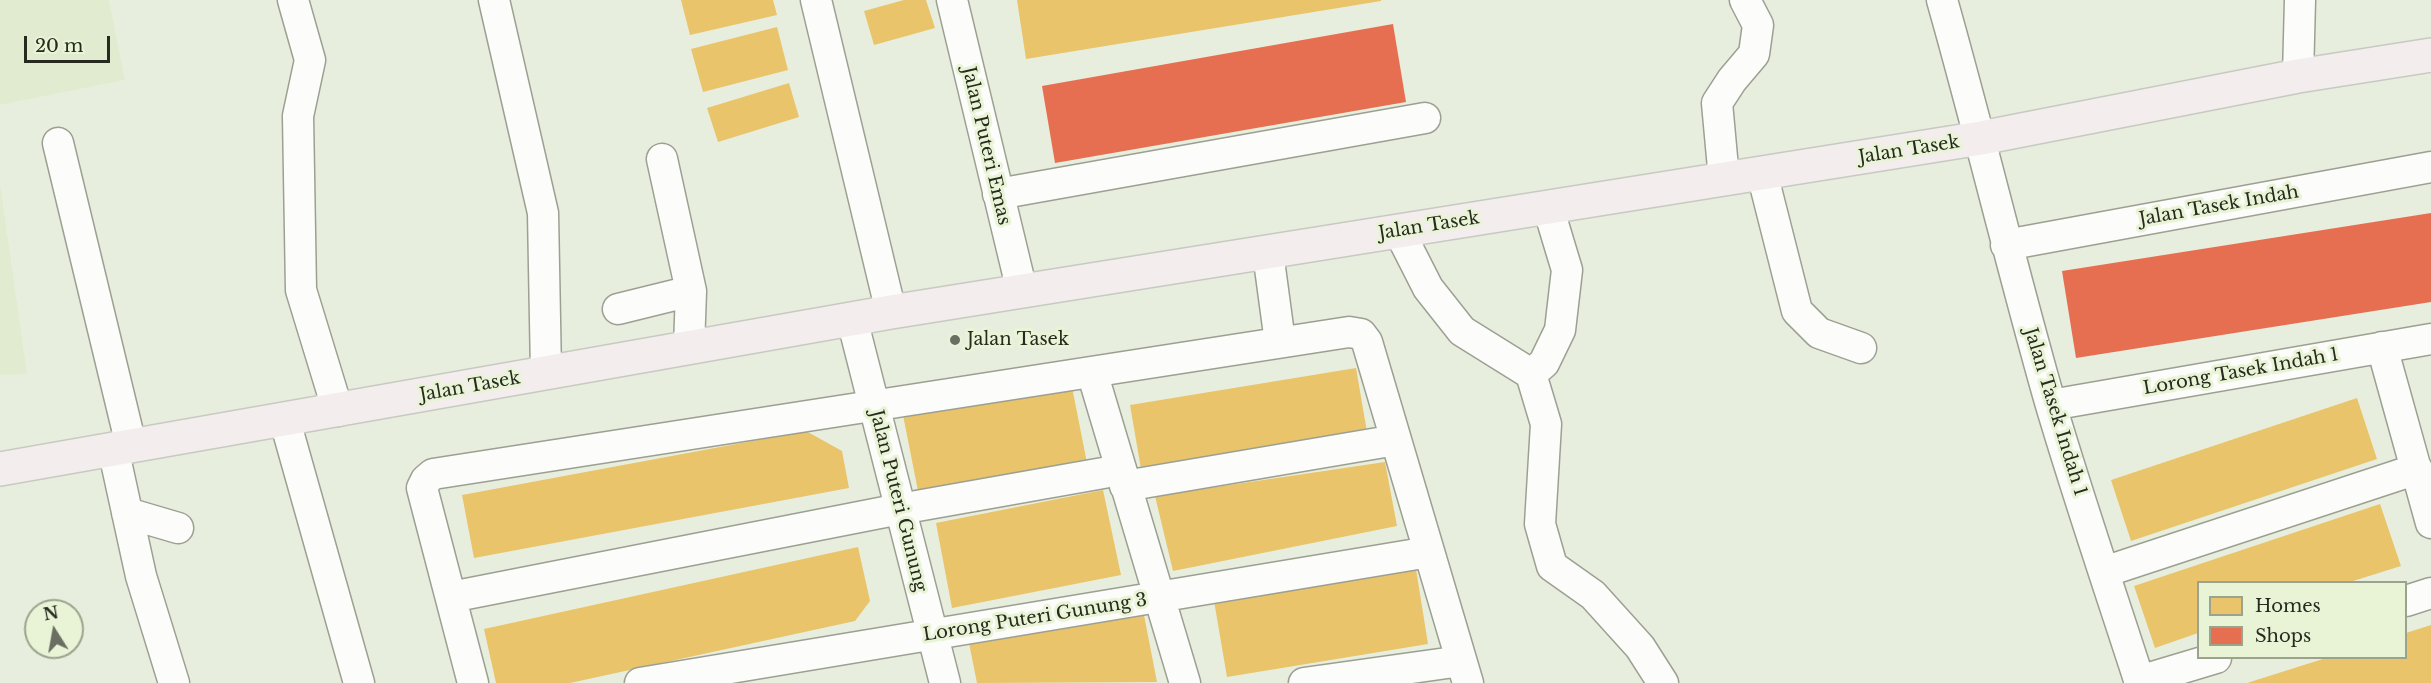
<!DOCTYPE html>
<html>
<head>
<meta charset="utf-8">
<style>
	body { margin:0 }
	#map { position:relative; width:2431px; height:683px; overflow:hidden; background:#e8eedd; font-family:"Libre Baskerville",serif }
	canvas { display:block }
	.legend { position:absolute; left:2197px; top:581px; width:210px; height:78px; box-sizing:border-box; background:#e9f4d7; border:2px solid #9ba38d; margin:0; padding:8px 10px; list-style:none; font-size:18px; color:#262a1f }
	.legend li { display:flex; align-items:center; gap:12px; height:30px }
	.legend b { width:30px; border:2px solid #9ba38d }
	.north { position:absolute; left:24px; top:599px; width:60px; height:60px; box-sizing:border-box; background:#e9f4d7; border:2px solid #9ba38d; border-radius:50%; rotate:349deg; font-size:16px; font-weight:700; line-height:24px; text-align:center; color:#262a1f }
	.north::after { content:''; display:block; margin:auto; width:21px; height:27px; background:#6a6f62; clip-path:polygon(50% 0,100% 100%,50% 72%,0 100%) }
	.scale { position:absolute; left:24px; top:36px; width:86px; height:27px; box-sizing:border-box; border:3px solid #262a1f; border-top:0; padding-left:8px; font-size:18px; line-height:21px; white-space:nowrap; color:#262a1f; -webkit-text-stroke:4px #e9f4d7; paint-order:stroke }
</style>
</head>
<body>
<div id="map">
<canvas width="2431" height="683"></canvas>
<ul class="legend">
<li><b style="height:16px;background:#e9c46a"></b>Homes</li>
<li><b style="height:16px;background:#e76f51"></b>Shops</li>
</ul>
<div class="north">N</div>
<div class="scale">20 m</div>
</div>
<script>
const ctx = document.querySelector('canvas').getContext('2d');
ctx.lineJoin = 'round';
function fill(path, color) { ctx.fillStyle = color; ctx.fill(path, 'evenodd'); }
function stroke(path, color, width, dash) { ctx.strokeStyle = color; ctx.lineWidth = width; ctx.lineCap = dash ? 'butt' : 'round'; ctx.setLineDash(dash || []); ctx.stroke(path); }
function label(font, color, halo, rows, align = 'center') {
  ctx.font = font + ' "Libre Baskerville",serif'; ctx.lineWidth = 6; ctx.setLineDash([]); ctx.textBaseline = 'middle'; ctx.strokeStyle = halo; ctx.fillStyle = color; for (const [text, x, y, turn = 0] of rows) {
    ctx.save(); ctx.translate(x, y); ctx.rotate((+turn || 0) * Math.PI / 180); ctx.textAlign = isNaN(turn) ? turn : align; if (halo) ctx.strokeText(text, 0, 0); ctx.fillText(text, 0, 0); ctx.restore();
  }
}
const built = new Path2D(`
	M0,0h109l16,80 -125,25z
	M0,184l27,190 -27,1z`);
const homes = new Path2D(`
	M681,0h92l4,15 -87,20z
	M904,0h22l9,28 -61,17 -10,-34z
	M1017,0h364v1l-355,58z
	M777,27l11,43 -85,22 -12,-43z
	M789,83l10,34 -81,25 -11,-34z
	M1356,368l11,64 -226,37 -11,-64z
	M1071,382l17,86 -168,33 -17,-86z
	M2357,398l20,61 -246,82 -20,-61z
	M806,431l36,20 7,37 -375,70 -12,-63z
	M1385,462l12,64 -224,45 -18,-75z
	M1103,490l18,85 -169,33 -16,-85z
	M2380,504l21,62 -51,16h-152v51l-43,15 -21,-62z
	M858,547l12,54 -15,20 -285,62h-74l-12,-54z
	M1416,569l12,75 -201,33 -13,-76z
	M1143,610l14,72 -180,1 -8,-40z
	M2431,625v58h-184l79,-25h80v-25z`);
const shops = new Path2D(`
	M1393,24l13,78 -351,61 -13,-77z
	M2431,213v89l-355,56 -14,-87z`);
const minor = new Path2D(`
	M293,0l17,60 -12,56 3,174 37,121
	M494,0l49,213 3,160
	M816,0l75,312
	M952,0l70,291
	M1942,0c38,134 70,269 108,402 28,95 60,188 90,281
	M2298,76l2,-76
	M58,143l73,302
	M662,159l29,132 -2,56
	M1762,173l35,138 22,22 42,15
	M1724,179l-7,-76 15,-23 22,-26 4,-29 -13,-25
	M998,194l427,-76
	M1399,231l29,57 34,43 69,43 15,50 -6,100 12,42 41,29 47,52 23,36
	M2006,245l425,-78
	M1268,253l12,89
	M618,309l73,-18
	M852,319l93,364
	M2382,347l49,176
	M1092,372l93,311
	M1531,374l13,-11 16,-33 7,-60 -19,-63
	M2051,405l380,-66
	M285,421l74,262
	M113,448l28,128 33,107
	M1125,486l271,-46
	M127,513l51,15
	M2104,572l313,-103
	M451,597l449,-88 220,-39
	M2406,601l25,-8
	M2139,681l77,-23
	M473,683l-51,-195 4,-8 7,-6 916,-142 12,2 6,8 101,341
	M640,683l789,-131
	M1304,683l157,-22`);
const major = new Path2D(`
	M0,469l891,-157 1090,-174 317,-62 133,-21`);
const markers = [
	[955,340,6,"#6a6f62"]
];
const streetNames = [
	["Jalan Puteri Emas",986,146,77],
	["Jalan Tasek",1909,150,-9],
	["Jalan Tasek Indah",2219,206,-10],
	["Jalan Tasek",1429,226,-9],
	["Lorong Tasek Indah 1",2241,372,-10],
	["Jalan Tasek",470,387,-10],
	["Jalan Tasek Indah 1",2055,412,73],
	["Jalan Puteri Gunung",898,501,76],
	["Lorong Puteri Gunung 3",1035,618,-9]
];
const poiNames = [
	["Jalan Tasek",967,340]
];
fill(built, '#e1ebd0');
fill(homes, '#e9c46a');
fill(shops, '#e76f51');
stroke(minor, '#9ca093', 33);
stroke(major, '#c7cac2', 36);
stroke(minor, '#fcfcfa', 30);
stroke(major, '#f4edee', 33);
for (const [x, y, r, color] of markers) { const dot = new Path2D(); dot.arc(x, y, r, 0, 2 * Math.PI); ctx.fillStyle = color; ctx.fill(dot); stroke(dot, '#e9f4d7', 2); }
label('18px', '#262a1f', '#e9f4d7', streetNames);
label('18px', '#262a1f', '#e9f4d7', poiNames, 'left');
</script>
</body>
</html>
